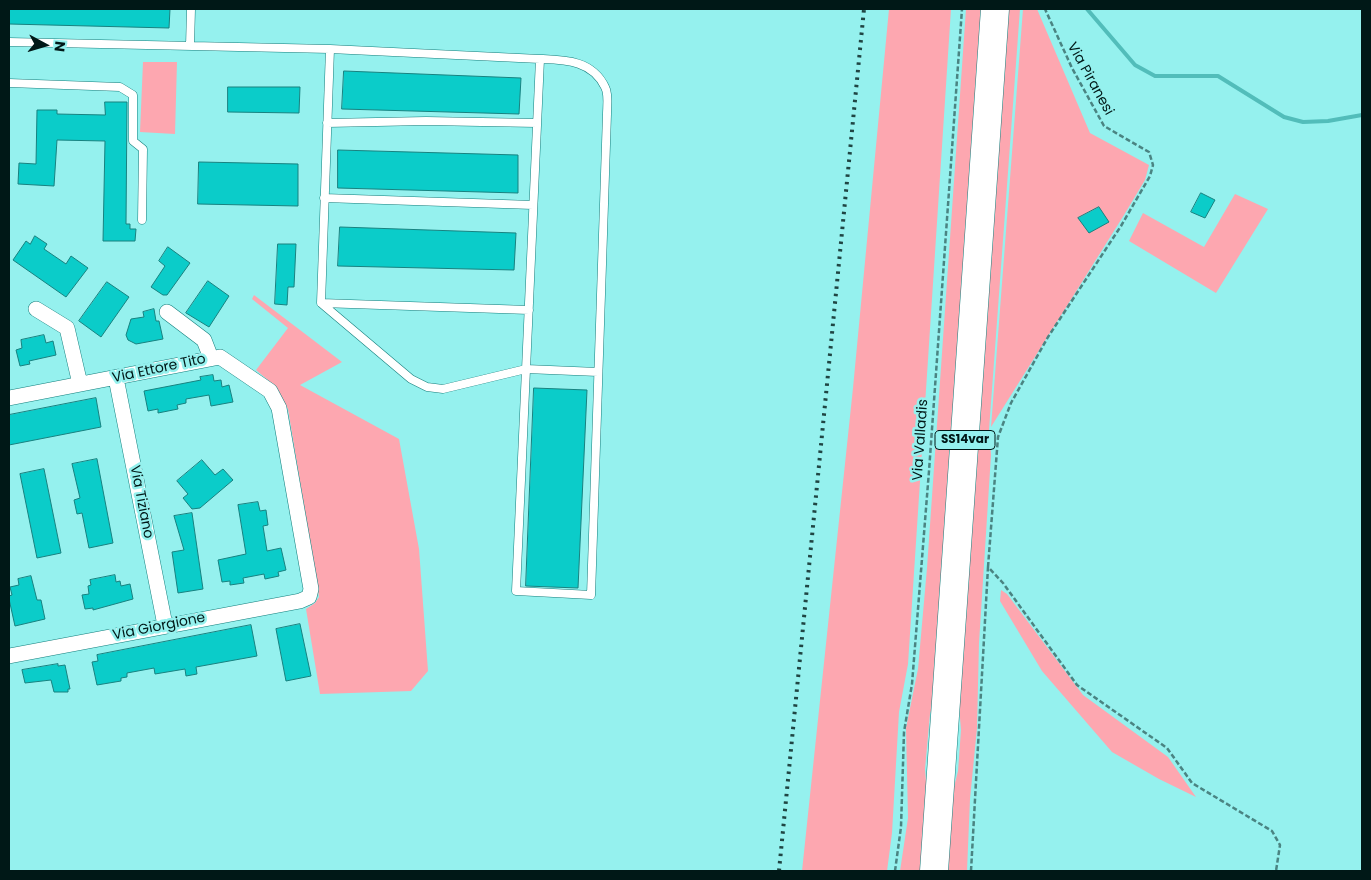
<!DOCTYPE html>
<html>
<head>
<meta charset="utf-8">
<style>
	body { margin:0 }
	#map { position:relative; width:1371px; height:880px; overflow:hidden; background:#95f1ee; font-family:Poppins,sans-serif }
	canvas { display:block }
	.frame { position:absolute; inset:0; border:10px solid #001817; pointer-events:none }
	.north { position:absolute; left:20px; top:20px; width:50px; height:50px; -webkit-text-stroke:4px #95f1ee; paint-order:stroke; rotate:96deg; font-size:14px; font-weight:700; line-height:20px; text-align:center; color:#001817 }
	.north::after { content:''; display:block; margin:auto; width:18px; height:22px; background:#001817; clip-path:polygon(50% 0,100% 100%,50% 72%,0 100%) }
</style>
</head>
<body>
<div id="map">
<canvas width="1371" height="880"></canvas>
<div class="frame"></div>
<div class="north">N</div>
</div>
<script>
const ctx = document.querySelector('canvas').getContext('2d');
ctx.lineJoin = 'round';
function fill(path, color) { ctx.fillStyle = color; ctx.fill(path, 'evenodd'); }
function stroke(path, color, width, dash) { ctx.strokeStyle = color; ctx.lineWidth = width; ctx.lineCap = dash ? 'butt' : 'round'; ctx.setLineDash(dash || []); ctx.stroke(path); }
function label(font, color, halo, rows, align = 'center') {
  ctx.font = font + ' Poppins,sans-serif'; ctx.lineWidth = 5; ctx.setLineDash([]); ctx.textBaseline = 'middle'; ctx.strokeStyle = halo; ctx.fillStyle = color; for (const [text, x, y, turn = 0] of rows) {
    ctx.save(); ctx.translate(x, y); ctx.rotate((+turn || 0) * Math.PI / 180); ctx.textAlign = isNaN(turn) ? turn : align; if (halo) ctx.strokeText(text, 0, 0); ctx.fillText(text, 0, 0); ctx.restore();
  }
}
const green = new Path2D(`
	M889,9h62l-43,655 -9,48 -7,121 -5,38h-85l51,-483z
	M966,9h21l-49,678 -8,27 -5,55 3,38 -5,64h-23l8,-53 -2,-90 12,-59 9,-101z
	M1005,9h15l-31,421 2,25 -12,188 -2,85 -7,71 -3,72h-24l5,-60 10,-40 3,-41 -4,-47z
	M1023,9h14l53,124 59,32 -4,15 -21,35 -133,212z
	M143,62h34l-2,72 -35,-2z
	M1235,194l33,15 -52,84 -87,-52 14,-28 61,34z
	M254,295l88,67 -42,23 99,54 20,110 9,122 -17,20 -91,3 -14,-85 9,-6 4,-6 -31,-188 -13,-23 -19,-16 32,-42 -36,-29z
	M1001,590l6,4 76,101 85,62 28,40 -37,-18 -47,-27 -70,-81 -42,-70z`);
const stream = new Path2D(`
	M1087,9l48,56 20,11h63l66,41 19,5 25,-1 34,-6`);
const building = new Path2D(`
	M9,9h161l-1,19 -160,-4z
	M344,71l177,7 -2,36 -177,-5z
	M228,87h72l-1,26 -71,-1z
	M105,102h22l-1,122h4v5h6l-1,12h-32l2,-100 -48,-1 -3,46 -36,-2 1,-21 17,1 1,-54h20v4l48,1z
	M338,150l180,5v38l-180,-5z
	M199,162l99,2v42l-100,-2z
	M1201,193l14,7 -10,18 -14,-6z
	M1099,207l10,15 -20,11 -11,-15z
	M340,227l176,6 -2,37 -176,-4z
	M35,236l12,8 -3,5 22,15 5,-8 17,12 -22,29 -53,-37 13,-19 4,3z
	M278,244h18l-2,43h-6l-1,18 -12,-1z
	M168,247l22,16 -23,32h-4l-12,-8 14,-21 -6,-5z
	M208,281l21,15 -20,31 -23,-14z
	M107,282l22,15 -28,40 -22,-16z
	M154,309l2,12h3l4,18 -27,5 -8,-4 -2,-5 5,-16 13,-2 -1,-5z
	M44,335l2,8 7,-2 3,14 -27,6 1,3 -10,2 -4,-16 6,-2 -1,-8z
	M213,375l1,6 7,-1 1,7 7,-2 4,17 -22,4 -2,-11 -23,4v4l-9,2 1,4 -20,4v-4l-10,2 -4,-20 57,-11 -1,-3z
	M534,388l53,2 -9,198 -52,-2z
	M96,398l5,29 -92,18v-30z
	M97,459l16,84 -24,5 -7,-35 -5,1 -3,-14 6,-2 -8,-34z
	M202,460l13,15 8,-6 10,11 -33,28 -8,1 -9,-11 5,-4 -11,-13z
	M44,469l17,84 -24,5 -17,-84z
	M258,502l2,9 6,-1 2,15 -5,1 4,25 14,-3 5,22 -8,2 1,4 -14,3 -1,-5 -21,4 1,5 -14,2v-4l-8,1 -4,-22 28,-6 -8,-49z
	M192,513l11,76 -25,4 -6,-41 12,-2 -10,-34z
	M115,575l1,7 4,-1 1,5 9,-2 3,15 -40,11v-2l-8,1 -3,-14 7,-1 -1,-8 3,-1 -1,-5z
	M31,576l6,24h4l4,19 -30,7 -6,-27v-3l3,-1 -2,-8 9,-2 -1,-6z
	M300,624l11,52 -25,5 -10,-52z
	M251,625l6,31 -61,11 1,7 -11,2 -1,-7 -30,5 -1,-6 -27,5v4l-6,1v3l-24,4 -5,-23 6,-1 -1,-6z
	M58,664v2l7,-1 5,24h-2v3h-14l-3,-12 -26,3 -3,-13z`);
const path = new Path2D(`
	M988,567l10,-130 13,-34 37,-66 73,-111 29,-50 3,-11 -4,-13 -45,-26 -32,-58 -27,-59
	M895,871l6,-44 3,-95 8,-48 17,-213 33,-462
	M971,871l17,-304 15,16 74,102 90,63 25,35 80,48 8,14 -4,26`);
const lane = new Path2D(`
	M9,42l321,7 210,10c25,1 52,1 65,28 4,7 2,20 2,27l-16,481 -75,-4 24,-532
	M190,46l1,-37
	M330,49l-9,254 90,76 16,8 16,2 83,-20 72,3
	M9,83l111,4 13,8v46l10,8 -1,71
	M327,123l99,-2 111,2
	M324,198l209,7
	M321,303l208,7`);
const street = new Path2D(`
	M36,309l31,19 13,56
	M167,312l37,28 7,18
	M116,378l49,247
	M9,398l211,-41 50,34 9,17 32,181 -2,8 -9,4 -291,55`);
const highway = new Path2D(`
	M934,871l61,-862`);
const rail = new Path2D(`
	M779,871l85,-862`);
const shields = [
	[965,440,60]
];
const shieldNames = [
	["SS14var",965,440]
];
const streetNames = [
	["Via Piranesi",1090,79,61],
	["Via Ettore Tito",159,369,-12],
	["Via Valladis",921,440,-86],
	["Via Tiziano",141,502,79],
	["Via Giorgione",159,627,-11]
];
fill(green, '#fda7b0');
stroke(stream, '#52bdba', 4);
fill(building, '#0bccc9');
stroke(building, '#18817f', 1);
stroke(lane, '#137e7c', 9);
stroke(street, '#137e7c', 16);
stroke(highway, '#137e7c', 29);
stroke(path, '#4a8482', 2.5, [5, 2.5]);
stroke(lane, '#fff', 8);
stroke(street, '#fff', 15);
stroke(highway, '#fff', 28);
stroke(rail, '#1f4543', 4, [2.5, 5]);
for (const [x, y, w] of shields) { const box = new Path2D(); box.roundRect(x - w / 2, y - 9.5, w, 19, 4); ctx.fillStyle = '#95f1ee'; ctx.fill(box); stroke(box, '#001817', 1); }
label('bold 12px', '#001817', null, shieldNames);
label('14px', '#001817', '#95f1ee', streetNames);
</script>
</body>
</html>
